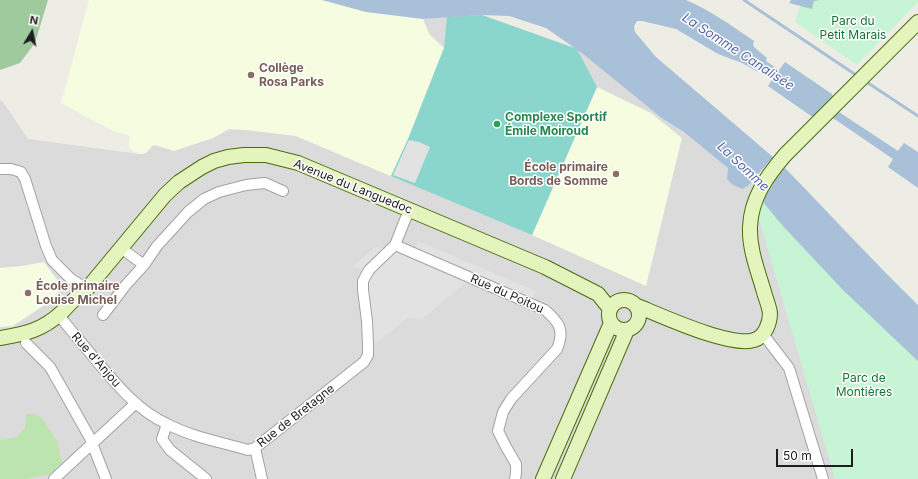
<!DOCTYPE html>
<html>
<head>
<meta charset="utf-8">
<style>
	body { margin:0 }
	#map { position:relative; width:918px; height:479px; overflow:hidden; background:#eeede5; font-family:Inter,sans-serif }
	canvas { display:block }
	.north { position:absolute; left:12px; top:12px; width:40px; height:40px; -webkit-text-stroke:3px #fff; paint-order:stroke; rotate:10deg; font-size:11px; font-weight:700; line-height:16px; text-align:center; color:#1e1e1e }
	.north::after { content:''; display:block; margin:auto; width:14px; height:18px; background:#1e1e1e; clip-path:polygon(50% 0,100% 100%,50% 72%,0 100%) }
	.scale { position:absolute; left:776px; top:449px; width:77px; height:18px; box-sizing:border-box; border:2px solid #1e1e1e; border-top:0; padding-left:5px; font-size:12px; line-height:14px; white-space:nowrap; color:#1e1e1e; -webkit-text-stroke:3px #fff; paint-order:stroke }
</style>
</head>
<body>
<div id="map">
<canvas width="918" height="479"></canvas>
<div class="north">N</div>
<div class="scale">50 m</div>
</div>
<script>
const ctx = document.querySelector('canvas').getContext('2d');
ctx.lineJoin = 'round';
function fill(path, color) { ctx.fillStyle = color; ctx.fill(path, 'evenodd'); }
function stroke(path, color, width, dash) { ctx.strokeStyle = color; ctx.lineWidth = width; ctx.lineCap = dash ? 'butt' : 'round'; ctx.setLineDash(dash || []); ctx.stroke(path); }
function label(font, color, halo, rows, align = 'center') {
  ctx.font = font + ' Inter,sans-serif'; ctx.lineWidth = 3; ctx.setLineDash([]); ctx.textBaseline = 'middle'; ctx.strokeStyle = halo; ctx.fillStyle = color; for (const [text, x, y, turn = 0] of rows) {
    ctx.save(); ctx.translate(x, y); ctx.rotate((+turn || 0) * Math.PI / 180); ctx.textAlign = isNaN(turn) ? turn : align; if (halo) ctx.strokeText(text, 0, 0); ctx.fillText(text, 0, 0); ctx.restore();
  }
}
const residential = new Path2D(`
	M482,15l149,53 19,1 268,284v126h-918v-378l3,1 25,37 112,15h3l7,-5 2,-3 3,-1 19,5 39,-12 16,-9 18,1 49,6 94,40 18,-37 36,-91 -15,-14 -6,-15z`);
const education = new Path2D(`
	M89,0h233l44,12 57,7 6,15 15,14 -36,91 -17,37 -95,-40 -49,-6 -18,-1 -16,9 -39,13 -19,-6 -3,1 -6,7 -6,1 -6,-2 -4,-4 -1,-6 1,-6 -17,-5 -52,-28z
	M597,87l54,26 31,25 -36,148 -114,-51z
	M44,262l18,24 -10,14 -39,26 -13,1v-59l21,-2z`);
const grass = new Path2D(`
	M26,414h9l7,4 15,23 5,22 -12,11 -25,5h-25v-39l17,-3 8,-9z`);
const forest = new Path2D(`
	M0,0h48l-13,43 -15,20 -20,7z`);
const park = new Path2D(`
	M802,0h116v2l-61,63 -62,-43z
	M762,201l21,25 60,64 75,71v118h-83l-76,-260z`);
const pitch = new Path2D(`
	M482,15l95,34 20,38 -65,148 -141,-59 17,-37 36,-91 3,-31z`);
const parking = new Path2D(`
	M409,140l10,2 11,5 -15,36 -22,-8z
	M418,241l118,50 -6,12 -58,-25 -50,41 -14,-1 -45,35 -4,-67 5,-17 -12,-2 24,-20 37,5z`);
const water = new Path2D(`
	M322,0h364c24,10 46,26 68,41l-1,3 1,3 13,11 -1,3 13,9 6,-8 47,32 7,18 59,39 6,-8 14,9v36l-30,-21 5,-8 -60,-41 -22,-2 -43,-30 5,-8 -13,-9 -2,3 -16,-9 -24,-9 -42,-25 -34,-8h-5l-3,5 1,6 21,25 117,100 -25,29 -6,3 -9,-4 -6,-6 1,-11 -44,-36 -21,-13 -80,-65 -37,-26 -37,-12 -27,-1 -59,4 -57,-7z
	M791,0h29l-6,1 -2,8 -23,-6z
	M784,167c45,46 88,93 134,138v56l-75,-71 -60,-64 -21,-25z`);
const stream = new Path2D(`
	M744,0l115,77
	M865,81l53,35`);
const street = new Path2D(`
	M0,169h11l10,3 4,7 21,67 6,14 19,19 16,10
	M395,245l150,65c14,12 20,20 12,39l-46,50 -8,13 -5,19 8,16 10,17v9l-1,6
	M121,248l23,17
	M59,315c11,15 24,29 36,44 21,25 42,51 72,65 25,13 54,18 81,26l7,-2 109,-86 4,-7v-11l-1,-23 -4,-31v-9l6,-11 26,-25 14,-35
	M103,315l22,-29 19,-21 13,-19 31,-34 16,-13 15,-7 27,-7 19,-2 18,8
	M763,334l26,34 34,111
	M26,343l24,24 40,71 16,41
	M167,424l-5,15 8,11 36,29
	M255,448l7,31
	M54,479l82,-76`);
const secondary = new Path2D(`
	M609 315a15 15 0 1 1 30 0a15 15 0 1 1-30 0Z
	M635,305c25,10 96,43 119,35 11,-3 16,-17 16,-27 -1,-7 -4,-14 -6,-21 -6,-21 -15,-43 -14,-65 1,-29 17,-51 35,-72l133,-133
	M0,338c25,-4 43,-8 62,-26 8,-8 15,-17 25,-23l78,-94 14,-13 23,-15 12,-6 14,-4 16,-2h22l32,8 247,104 53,27 12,15
	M543,479l68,-156
	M563,479l64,-149`);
const markers = [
	[251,75,4,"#8d6e63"],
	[497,124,4,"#2e9e5b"],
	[616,174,4,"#8d6e63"],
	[28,293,4,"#8d6e63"]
];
const parkNames = [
	["Parc du",853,21],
	["Petit Marais",853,35],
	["Parc de",864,378],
	["Montières",864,392]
];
const educationNames = [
	["Collège",259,68],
	["Rosa Parks",259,82],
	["École primaire",608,167,"right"],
	["Bords de Somme",608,181,"right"],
	["École primaire",36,286],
	["Louise Michel",36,300]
];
const leisureNames = [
	["Complexe Sportif",505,117],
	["Émile Moiroud",505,131]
];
const streetNames = [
	["Avenue du Languedoc",353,187,22],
	["Rue du Poitou",507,294,24],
	["Rue d'Anjou",96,360,49],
	["Rue de Bretagne",296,416,-38]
];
const waterNames = [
	["La Somme Canalisée",738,52,33],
	["La Somme",743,167,43]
];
fill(residential, '#dcdbdb');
fill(education, '#f5fce0');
fill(grass, '#bce4af');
fill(forest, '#9fca9d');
fill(park, '#c6f4d5');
fill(pitch, '#8ad6cc');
fill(parking, '#e2e2e2');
fill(water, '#a9c1d8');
stroke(stream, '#a9c1d8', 3);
stroke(street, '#a2a2a2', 12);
stroke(secondary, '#4a6c0f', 16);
stroke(street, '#fff', 10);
stroke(secondary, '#e3f4bd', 14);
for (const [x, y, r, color] of markers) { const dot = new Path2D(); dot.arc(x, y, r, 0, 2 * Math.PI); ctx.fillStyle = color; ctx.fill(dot); stroke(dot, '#fff', 1.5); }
label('12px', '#157335', '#fff', parkNames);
label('bold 12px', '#785e54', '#fff', educationNames, 'left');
label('bold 12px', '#27864d', '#fff', leisureNames, 'left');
label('12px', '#1e1e1e', '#fff', streetNames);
label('italic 13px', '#5367a5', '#fff', waterNames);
</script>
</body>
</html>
